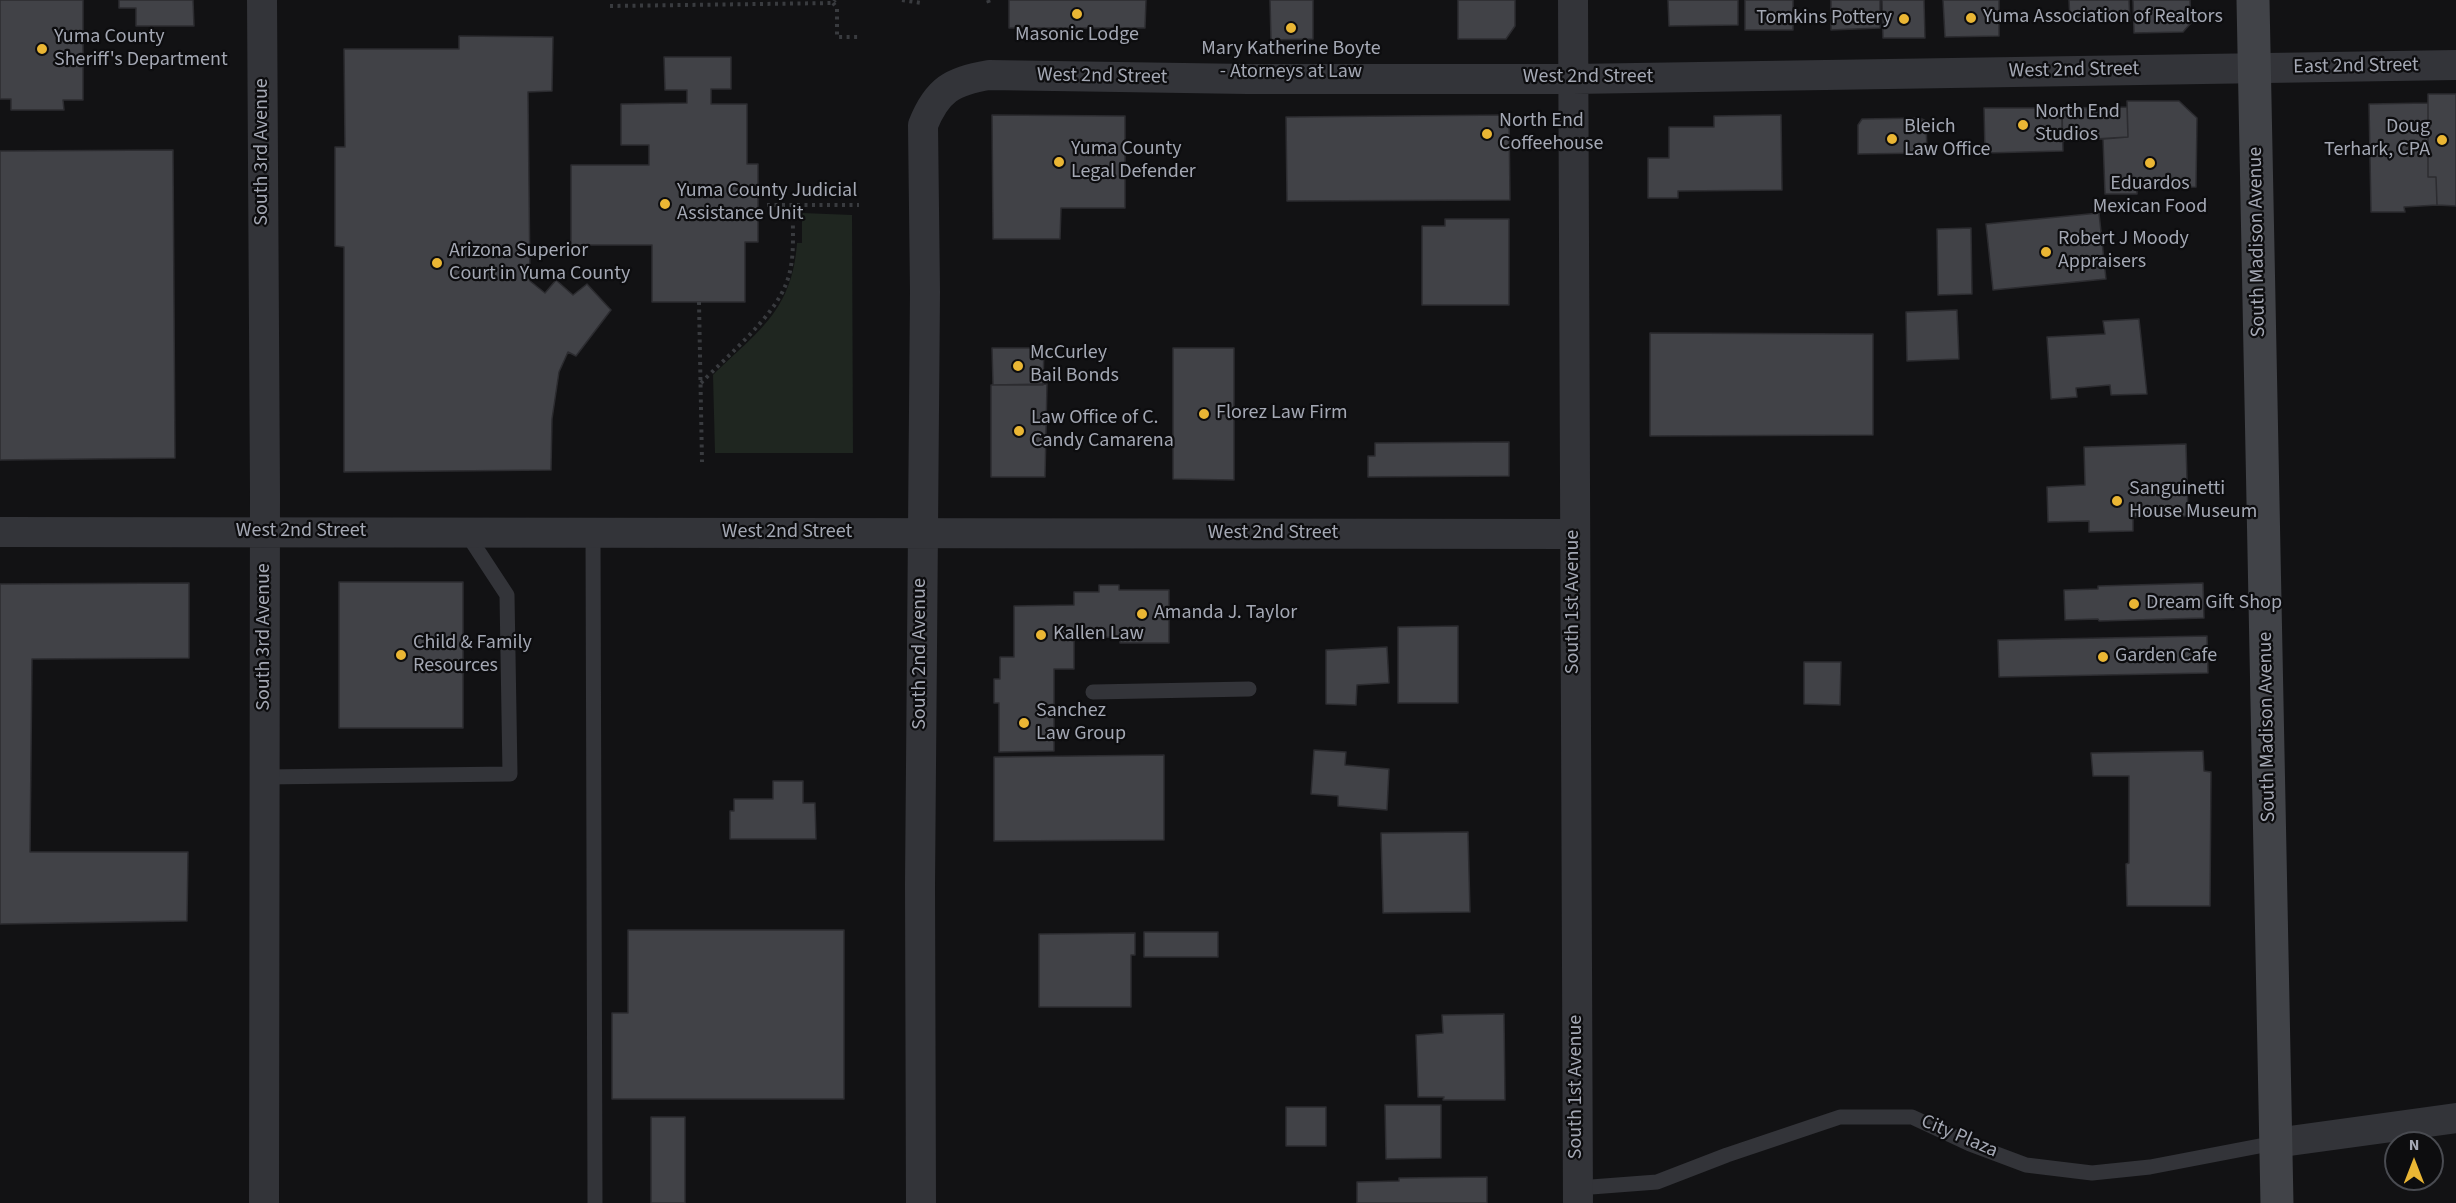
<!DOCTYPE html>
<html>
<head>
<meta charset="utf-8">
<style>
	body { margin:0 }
	#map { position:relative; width:2456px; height:1203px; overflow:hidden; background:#121214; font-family:"Source Sans 3",sans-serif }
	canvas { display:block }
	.north { position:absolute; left:2384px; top:1131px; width:60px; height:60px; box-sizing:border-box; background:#0d0d0f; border:2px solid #494b51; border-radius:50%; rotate:0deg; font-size:16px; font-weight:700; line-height:24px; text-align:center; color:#a4a8b4 }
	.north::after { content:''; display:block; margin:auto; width:21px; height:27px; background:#eab634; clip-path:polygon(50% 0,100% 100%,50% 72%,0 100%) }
</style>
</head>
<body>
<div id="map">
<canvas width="2456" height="1203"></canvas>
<div class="north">N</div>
</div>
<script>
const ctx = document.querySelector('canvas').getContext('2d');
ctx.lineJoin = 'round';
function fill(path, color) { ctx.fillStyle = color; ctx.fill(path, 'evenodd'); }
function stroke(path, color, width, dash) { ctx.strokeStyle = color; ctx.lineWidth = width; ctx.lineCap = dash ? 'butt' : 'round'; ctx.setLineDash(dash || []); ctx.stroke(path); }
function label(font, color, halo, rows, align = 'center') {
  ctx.font = font + ' "Source Sans 3",sans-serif'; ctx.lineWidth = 4.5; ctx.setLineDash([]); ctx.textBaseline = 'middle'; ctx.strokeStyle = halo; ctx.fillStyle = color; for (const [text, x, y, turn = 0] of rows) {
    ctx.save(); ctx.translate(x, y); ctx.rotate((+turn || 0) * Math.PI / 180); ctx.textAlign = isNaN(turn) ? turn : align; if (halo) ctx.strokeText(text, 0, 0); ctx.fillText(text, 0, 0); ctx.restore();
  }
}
const green = new Path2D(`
	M802,213l50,2 1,238h-138l-2,-78c45,-44 79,-64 84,-132h5z`);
const building = new Path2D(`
	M0,0h83v100h-20l1,10h-53v-11h-11z
	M119,0h74l1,26h-58v-18h-17z
	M1009,0h137l-1,28h-136z
	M1270,0h43v39l-42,1z
	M1458,0h57v26l-9,13h-48z
	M1668,0h70v25l-69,1z
	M1745,0h48v30h-48z
	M1831,0h49v28l-49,2z
	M1882,0h42l1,38h-42z
	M1943,0h56v36l-54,1z
	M2069,0h60l1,21h-60z
	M2133,0h57l1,23 -8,9 -49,1z
	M459,36l94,1 -1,54 -24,1 2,189 15,12 11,-13 17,15 14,-11 24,26 -35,46 -8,-4 -9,20 -7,47 -1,51 -207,2v-225l-9,-1v-99h10l-1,-98h115z
	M664,57h67v32h-20v15h36v60h11v78h-13v60h-93v-57h-81v-80h78v-20h-28v-41l66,-1v-13h-22z
	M2428,94h28v112l-19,-1 -1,-28h-8z
	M2127,101h52l18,17 -1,69 -59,1v6h-32l-2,-55 25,-2z
	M2428,103v74h8l1,28 -33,2 1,5h-34l-2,-108z
	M2127,107l1,30 -66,4v-33z
	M1984,108h78l1,43 -78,2z
	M992,115l133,1v92h-64l-1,31h-67z
	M1509,115l1,85 -223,1 -1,-84z
	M1781,115l1,75 -104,1v7h-30v-40h21v-31h45v-11z
	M1920,118l6,3 1,32 -69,1v-29l4,-6z
	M173,150l2,308 -175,2v-309z
	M2099,213l7,66 -113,11 -7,-66z
	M1445,219h64v86h-87v-79h23z
	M1971,228l1,66 -34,1 -1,-66z
	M1957,310l2,49 -52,2 -1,-49z
	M2139,319l8,75 -36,1 -1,-10 -34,3 1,9 -26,2 -4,-62 58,-3 -2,-13z
	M1650,333l223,1v101l-223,1z
	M992,348h52l-1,37h-50z
	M1173,348h61v132l-61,-1z
	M1047,384l-2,93h-54v-92z
	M1509,442v34l-141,1v-21h7v-13z
	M2186,444l2,72 -55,1v14l-44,1v-11l-41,1 -1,-35 38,-2 -1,-38z
	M339,582h124v146h-124z
	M189,583v75l-157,1 -2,193h158l-1,69 -187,3v-340z
	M2203,583l1,35 -105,3 -1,-2 -33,1 -1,-30 34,-1v-3z
	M1099,585h20v5h50v53h-49v-6l-46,1v31h-20v82l-55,1v-49h-5v-24h6v-22h14v-51l60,-1v-13h25z
	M1458,626v77h-60v-76z
	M2207,636l1,37 -209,4 -1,-37z
	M1387,647l2,36 -32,2 -1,20 -30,-1v-54z
	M1804,662h37l-1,43 -36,-1z
	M1314,750l32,2 -1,13 44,4 -2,41 -49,-4v-10l-27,-2z
	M2203,751l1,20 7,1 -1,134h-83l-1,-42 3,-1v-87h-36l-2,-23z
	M1164,755v85l-170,1v-84z
	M773,781h30v22h12l1,36h-86v-28h4v-12h39z
	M1468,832l2,80 -87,1 -2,-80z
	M628,930h216v169h-232v-86h16z
	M1144,932h74v25h-74z
	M1135,933v22h-4v52h-92v-73z
	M1504,1014l1,86h-62l1,-3h-26l-2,-62 27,-2 -1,-18z
	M1385,1105h56v53l-55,1z
	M1286,1107h40v39h-40z
	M651,1117h34v86h-34z
	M1487,1177v26h-130v-21l42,-1v-3z`);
const path = new Path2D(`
	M902,0l19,3
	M988,0l1,3
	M833,3l4,5v29h22
	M610,6l223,-3 2,-3
	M767,205h92
	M699,302l3,160
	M701,383c25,-26 72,-65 85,-99 10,-24 6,-53 7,-79`);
const lane = new Path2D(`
	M593,533l2,670
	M1093,692l156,-3
	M265,777l245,-3 -3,-179 -40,-61
	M1578,1188l79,-6 70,-27 113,-38h72l58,27 56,21 66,8 58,-6 125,-24`);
const street = new Path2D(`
	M262,0l3,493 -1,710
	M1573,0l5,1203
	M0,532l1574,2
	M2275,1143l181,-25
	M921,1203l-1,-319 5,-592 -2,-167c14,-35 29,-44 66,-50l259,4h325l883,-14`);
const secondary = new Path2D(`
	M2253,0l24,1203`);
const markers = [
	[1077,14,6,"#eab634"],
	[1971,18,6,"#eab634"],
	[1904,19,6,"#eab634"],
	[1291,28,6,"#eab634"],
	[42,49,6,"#eab634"],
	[2023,125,6,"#eab634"],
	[1487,134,6,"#eab634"],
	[1892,139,6,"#eab634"],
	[2442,140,6,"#eab634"],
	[1059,162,6,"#eab634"],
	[2150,163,6,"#eab634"],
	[665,204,6,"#eab634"],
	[2046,252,6,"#eab634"],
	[437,263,6,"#eab634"],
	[1018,366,6,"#eab634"],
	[1204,414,6,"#eab634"],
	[1019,431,6,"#eab634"],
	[2117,501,6,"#eab634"],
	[2134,604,6,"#eab634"],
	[1142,614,6,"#eab634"],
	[1041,635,6,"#eab634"],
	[401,655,6,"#eab634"],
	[2103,657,6,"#eab634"],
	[1024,723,6,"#eab634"]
];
const poiNames = [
	["Yuma Association of Realtors",1983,18],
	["Tomkins Pottery",1892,19,"right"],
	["Masonic Lodge",1077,36,"center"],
	["Yuma County",54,38],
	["Sheriff's Department",54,61],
	["Mary Katherine Boyte",1291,50,"center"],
	["- Atorneys at Law",1291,73,"center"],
	["North End",2035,113],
	["Studios",2035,136],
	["North End",1499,122],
	["Coffeehouse",1499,145],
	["Bleich",1904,128],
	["Law Office",1904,151],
	["Doug",2430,128,"right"],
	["Terhark, CPA",2430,151,"right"],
	["Yuma County",1071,150],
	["Legal Defender",1071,173],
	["Eduardos",2150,185,"center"],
	["Mexican Food",2150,208,"center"],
	["Yuma County Judicial",677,192],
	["Assistance Unit",677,215],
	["Robert J Moody",2058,240],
	["Appraisers",2058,263],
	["Arizona Superior",449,252],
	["Court in Yuma County",449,275],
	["McCurley",1030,354],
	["Bail Bonds",1030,377],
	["Florez Law Firm",1216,414],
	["Law Office of C.",1031,419],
	["Candy Camarena",1031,442],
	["Sanguinetti",2129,490],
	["House Museum",2129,513],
	["Dream Gift Shop",2146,604],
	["Amanda J. Taylor",1154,614],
	["Kallen Law",1053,635],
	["Child & Family",413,644],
	["Resources",413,667],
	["Garden Cafe",2115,657],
	["Sanchez",1036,712],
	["Law Group",1036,735]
];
const streetNames = [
	["East 2nd Street",2356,67,-1],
	["West 2nd Street",2074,71,-1],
	["West 2nd Street",1102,77,1],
	["West 2nd Street",1588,78],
	["South 3rd Avenue",263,152,-90],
	["South Madison Avenue",2258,242,-91],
	["West 2nd Street",301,532],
	["West 2nd Street",787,533],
	["West 2nd Street",1273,534],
	["South 1st Avenue",1574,602,-90],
	["South 3rd Avenue",265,637,-90],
	["South 2nd Avenue",921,654,-90],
	["South Madison Avenue",2268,727,-91],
	["South 1st Avenue",1577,1087,-90],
	["City Plaza",1959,1137,23]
];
fill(green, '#1f2620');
fill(building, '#414247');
stroke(building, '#2c2c30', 1.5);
stroke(path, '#393b3f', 4, [3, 4.5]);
stroke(lane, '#333439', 15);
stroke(street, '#333439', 30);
stroke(secondary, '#414348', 33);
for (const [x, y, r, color] of markers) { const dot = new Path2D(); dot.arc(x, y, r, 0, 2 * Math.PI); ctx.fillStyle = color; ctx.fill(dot); stroke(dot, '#0d0d0f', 2); }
label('20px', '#a4a8b4', '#0d0d0f', poiNames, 'left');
label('20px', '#a4a8b4', '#0d0d0f', streetNames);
</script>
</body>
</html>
